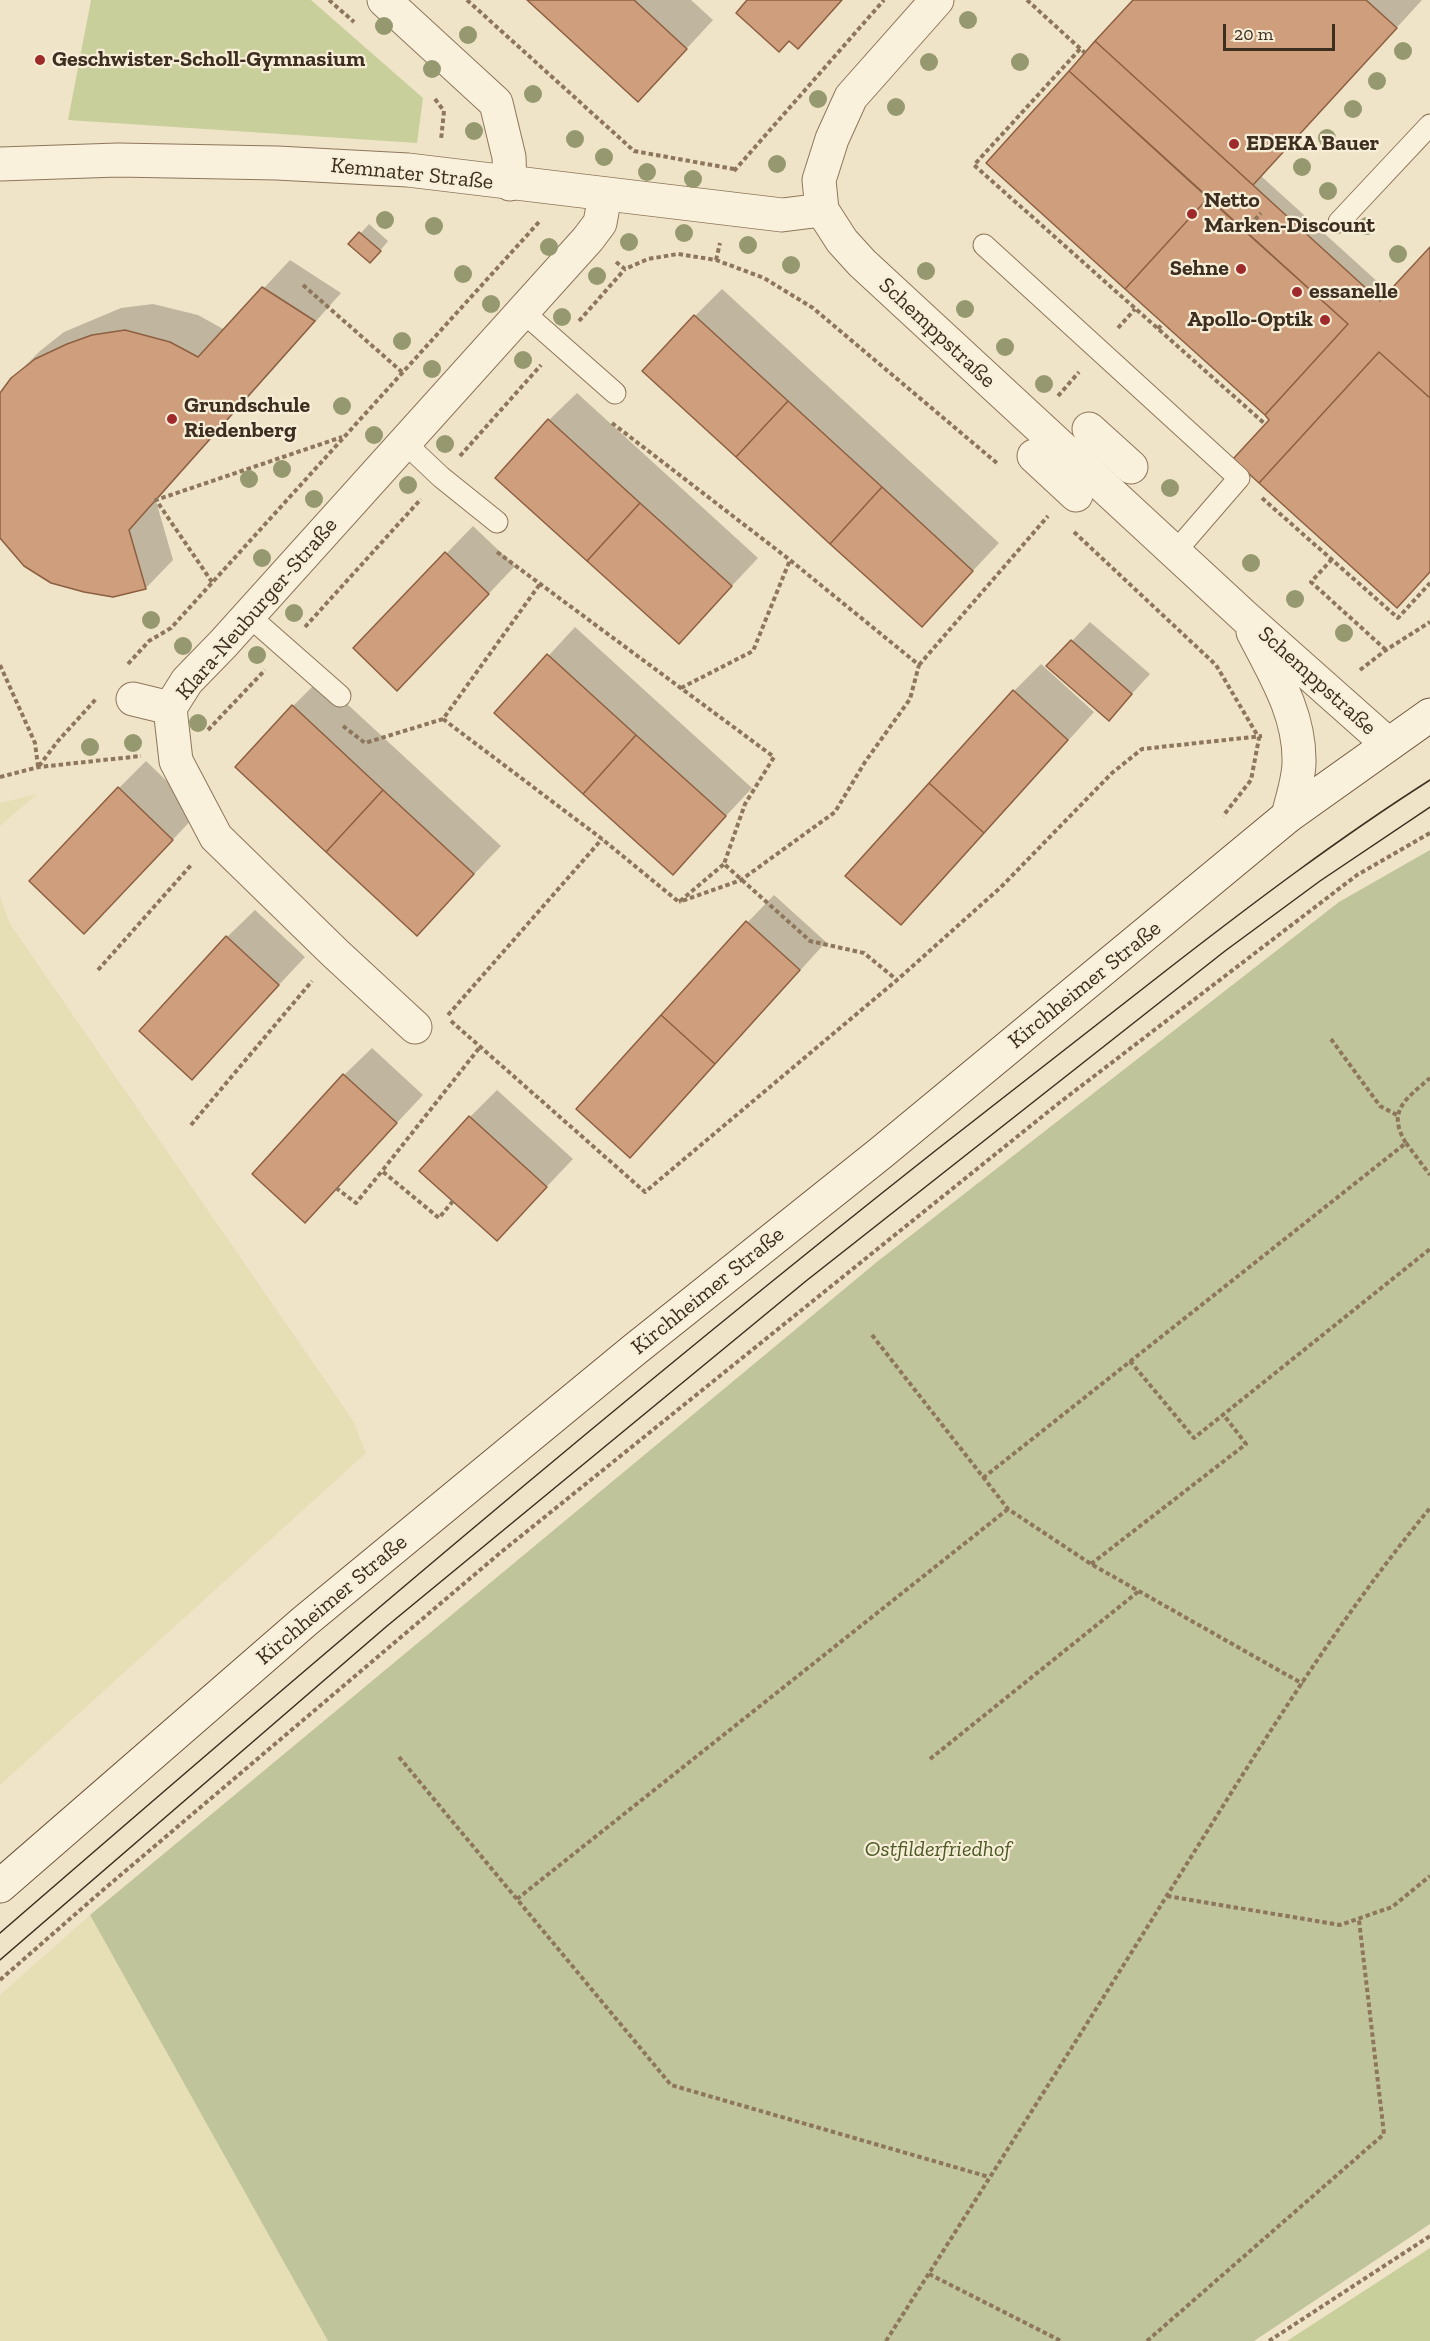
<!DOCTYPE html>
<html>
<head>
<meta charset="utf-8">
<style>
	body { margin:0 }
	#map { position:relative; width:1430px; height:2341px; overflow:hidden; background:#f0e4c8; font-family:"Zilla Slab",serif }
	canvas { display:block }
	.scale { position:absolute; left:1223px; top:24px; width:112px; height:27px; box-sizing:border-box; border:3px solid #3d2e20; border-top:0; padding-left:8px; font-size:18px; line-height:21px; white-space:nowrap; color:#3d2e20; -webkit-text-stroke:4px #f7eed8; paint-order:stroke }
</style>
</head>
<body>
<div id="map">
<canvas width="1430" height="2341"></canvas>
<div class="scale">20 m</div>
</div>
<script>
const ctx = document.querySelector('canvas').getContext('2d');
ctx.lineJoin = 'round';
function fill(path, color) { ctx.fillStyle = color; ctx.fill(path, 'evenodd'); }
function stroke(path, color, width, dash) { ctx.strokeStyle = color; ctx.lineWidth = width; ctx.lineCap = dash ? 'butt' : 'round'; ctx.setLineDash(dash || []); ctx.stroke(path); }
function label(font, color, halo, rows, align = 'center') {
  ctx.font = font + ' "Zilla Slab",serif'; ctx.lineWidth = 4.5; ctx.setLineDash([]); ctx.textBaseline = 'middle'; ctx.strokeStyle = halo; ctx.fillStyle = color; for (const [text, x, y, turn = 0] of rows) {
    ctx.save(); ctx.translate(x, y); ctx.rotate((+turn || 0) * Math.PI / 180); ctx.textAlign = isNaN(turn) ? turn : align; if (halo) ctx.strokeText(text, 0, 0); ctx.fillText(text, 0, 0); ctx.restore();
  }
}
const farmland = new Path2D(`
	M37,794l-37,32v-23z
	M0,896l10,28 342,495 14,34 -366,332z
	M90,1915l238,426h-328v-346z`);
const green = new Path2D(`
	M91,0h220l112,98 -6,45 -349,-23z
	M1430,2248v93h-143z`);
const cemetery = new Path2D(`
	M1430,850v1374l-176,117h-926l-238,-426 788,-654 461,-359z`);
const shadow = new Path2D(`
	M529,0h162l22,20 -48,52z
	M1135,0h287l-161,176 129,117 40,-44v324l-33,33 -125,-187 -284,-256z
	M369,224l19,17 -9,11 -28,-8z
	M290,260l51,33 -185,208 17,59 -27,28 -146,-53v-139l12,-17 28,-28 24,-19 57,-24 32,-4 45,11 27,15z
	M722,289l277,254 -77,82 -227,-309z
	M577,393l181,165 -79,84 -130,-222z
	M473,526l42,40 -90,95 -70,-13z
	M1090,622l60,52 -41,45 -37,-78z
	M575,627l177,161 -79,85 -177,-160z
	M1041,664l53,48 -166,184 -27,27 113,-232z
	M320,679l181,167 -84,88 -124,-228z
	M146,761l53,51 -88,93 8,-117z
	M774,895l52,47 -169,186 -27,28 117,-233z
	M255,910l50,47 -113,121 35,-141z
	M372,1048l51,47 -118,126 39,-146z
	M497,1090l76,69 -76,80 -27,-122z`);
const building = new Path2D(`
	M527,0h107l53,49 -49,53z
	M747,0h95l-44,49 -9,-8 -10,11 -43,-39z
	M1133,0h233l31,28 -144,157 -158,-144z
	M1095,41l285,260 50,-54v151l-51,-46 -120,131 -26,-24 36,-39 -4,-5 83,-91 -279,-253z
	M1069,71l139,127 -83,91 -139,-126z
	M1208,198l140,126 -83,91 -140,-126z
	M359,232l22,19 -11,12 -22,-19z
	M262,287l53,34 -186,209 17,59 -33,8 -29,-5 -33,-9 -27,-17 -24,-28v-145l11,-15 24,-19 32,-15 25,-9 33,-5 45,12 28,15z
	M694,315l94,86 -52,56 -94,-86z
	M1379,352l51,46v174l-33,36 -138,-125z
	M788,401l94,86 -52,57 -94,-87z
	M548,419l92,84 -53,58 -92,-83z
	M882,487l91,84 -51,56 -92,-83z
	M640,503l92,83 -53,58 -92,-83z
	M445,552l44,42 -92,97 -44,-43z
	M1071,640l61,54 -23,27 -63,-55z
	M547,654l89,81 -53,59 -89,-81z
	M1013,690l55,50 -84,93 -55,-50z
	M292,705l91,85 -57,62 -91,-85z
	M636,735l90,81 -53,59 -90,-81z
	M929,783l55,50 -83,92 -56,-49z
	M118,787l55,53 -89,94 -55,-53z
	M383,790l91,84 -57,62 -91,-84z
	M746,921l54,49 -85,94 -54,-49z
	M226,936l53,49 -87,95 -53,-49z
	M661,1015l54,49 -85,94 -54,-49z
	M343,1074l54,49 -92,100 -53,-49z
	M469,1116l78,71 -50,54 -78,-70z`);
const path = new Path2D(`
	M329,0l25,22
	M467,0l167,151 100,18
	M1027,0l58,53
	M1080,49l-106,116 291,259
	M435,99l9,12 -3,29
	M734,171l150,-171
	M1245,231l16,-18
	M716,260l4,-17
	M616,262l9,7 23,-10 30,-5 38,6 48,18 49,30 185,156
	M303,285l99,87
	M579,321l46,-52
	M1118,328l17,-19
	M1158,329l5,-6
	M1058,396l21,-24
	M612,423l178,137 129,105 -9,34 -45,63 -30,50 -94,68 -62,22
	M460,456l81,-91
	M1262,498l136,120 32,-35
	M1074,532l142,133 43,73 -8,42 -28,36
	M497,552l277,205 -29,47 -21,60 86,77 54,12 33,27
	M1332,559l-21,23 75,68
	M212,582l-56,-82 186,-63
	M305,627l116,-128
	M128,664l21,-23 22,-13 368,-406
	M0,665l35,78 3,23
	M919,665l129,-149
	M1360,670l26,-20 44,-28
	M681,688l72,-37 37,-91
	M443,719l159,120 77,63 45,-38
	M343,726l22,17 78,-24 97,-135
	M208,730l57,-60
	M39,766l19,-25 38,-42
	M0,777l39,-10 102,-11
	M98,970l94,-106
	M448,1015l154,-176
	M451,1021l194,171 252,-212 104,-93 111,-114 30,-24 120,-13
	M1331,1039l49,67 17,9
	M191,1125l121,-144
	M1406,1143l24,32
	M336,1188l20,15 26,-32
	M453,1201l-14,17 -57,-47 98,-124
	M872,1335l136,174 83,55 212,120
	M1130,1361l64,77 236,-189
	M983,1478l423,-335c-20,-32 0,-44 24,-65
	M1091,1564l155,-120 -23,-30
	M399,1757l272,328 318,92
	M930,1759l209,-168
	M1167,1896l173,29 52,-18 38,-31
	M517,1899l491,-390
	M0,1980l103,-90 397,-337 406,-327 153,-123 298,-228 73,-42
	M929,2274l132,67
	M886,2341c94,-148 188,-296 280,-444 83,-132 165,-269 264,-389
	M1147,2341l237,-207 -25,-214
	M1269,2341l161,-105`);
const service = new Path2D(`
	M1339,222l91,-97
	M984,245l255,233 -64,74
	M522,311l93,82
	M405,443l36,34 56,45
	M249,616l91,80`);
const minor = new Path2D(`
	M384,0l112,103 13,54 1,27
	M1089,429l42,38
	M1034,456l42,39
	M133,699l37,9
	M415,1027l-80,-74 -119,-116 -40,-76 -6,-53 17,-27 36,-37 365,-405 12,-16 5,-28`);
const tertiary = new Path2D(`
	M937,0l-86,97 -19,42 -13,41 3,30 20,31 20,22 383,354 143,127
	M0,164l118,-4 159,3 131,7 374,45 40,-5
	M1253,632c21,41 47,82 46,130 0,17 -7,37 -11,54`);
const secondary = new Path2D(`
	M0,1886l305,-265 329,-271 248,-198 406,-336 142,-101`);
const tram = new Path2D(`
	M0,1933c307,-266 616,-530 935,-782 77,-61 155,-121 233,-182 85,-66 171,-131 262,-189
	M0,1960l387,-334 419,-345 419,-330 95,-70 110,-74`);
const trees = [
	[968,20],
	[384,26],
	[468,35],
	[1403,51],
	[929,62],
	[1020,62],
	[432,69],
	[1377,81],
	[533,94],
	[818,99],
	[896,107],
	[1353,109],
	[474,131],
	[1327,138],
	[575,139],
	[604,157],
	[777,164],
	[1302,167],
	[647,172],
	[693,179],
	[1328,191],
	[385,220],
	[434,226],
	[1367,226],
	[684,233],
	[629,242],
	[748,245],
	[549,247],
	[1398,254],
	[791,265],
	[926,271],
	[463,274],
	[597,276],
	[491,304],
	[965,309],
	[562,317],
	[402,341],
	[1005,347],
	[523,360],
	[432,369],
	[1044,384],
	[342,406],
	[374,435],
	[445,444],
	[282,469],
	[249,479],
	[408,485],
	[1170,488],
	[314,499],
	[262,558],
	[1251,563],
	[1295,599],
	[294,613],
	[151,620],
	[1344,633],
	[183,646],
	[257,655],
	[198,723],
	[133,743],
	[90,747]
];
const markers = [
	[40,60,6,"#9e2a2b"],
	[1234,144,6,"#9e2a2b"],
	[1192,214,6,"#9e2a2b"],
	[1241,269,6,"#9e2a2b"],
	[1297,292,6,"#9e2a2b"],
	[1325,320,6,"#9e2a2b"],
	[172,419,6,"#9e2a2b"]
];
const poiNames = [
	["Geschwister-Scholl-Gymnasium",52,60],
	["EDEKA Bauer",1246,144],
	["Netto",1204,201],
	["Marken-Discount",1204,226],
	["Sehne",1229,269,"right"],
	["essanelle",1309,292],
	["Apollo-Optik",1313,320,"right"],
	["Grundschule",184,406],
	["Riedenberg",184,431]
];
const streetNames = [
	["Kemnater Straße",412,174,6],
	["Schemppstraße",937,333,43],
	["Klara-Neuburger-Straße",257,609,-49],
	["Schemppstraße",1317,681,42],
	["Kirchheimer Straße",1085,985,-39],
	["Kirchheimer Straße",708,1291,-39],
	["Kirchheimer Straße",332,1600,-40]
];
const parkNames = [
	["Ostfilderfriedhof",938,1850]
];
fill(farmland, '#e6deb5');
fill(green, '#c9cf9b');
fill(cemetery, '#bfc49a');
fill(shadow, '#0003');
fill(building, '#cf9f7d');
stroke(building, '#8d5f41', 1.5);
stroke(service, '#8d765c', 23);
stroke(minor, '#8d765c', 35);
stroke(tertiary, '#8d765c', 35);
stroke(secondary, '#6f573f', 35);
stroke(path, '#8d765c', 4, [4.5, 3]);
stroke(service, '#faf1dc', 21);
stroke(minor, '#faf1dc', 33);
stroke(tertiary, '#faf1dc', 33);
stroke(secondary, '#faf1dc', 33);
stroke(tram, '#3d2e20', 1.5);
ctx.fillStyle = '#96986f';
for (const [x, y] of trees) { ctx.beginPath(); ctx.arc(x, y, 9, 0, 2 * Math.PI); ctx.fill(); }
for (const [x, y, r, color] of markers) { const dot = new Path2D(); dot.arc(x, y, r, 0, 2 * Math.PI); ctx.fillStyle = color; ctx.fill(dot); stroke(dot, '#f7eed8', 2); }
label('bold 22px', '#3d2e20', '#f7eed8', poiNames, 'left');
label('22px', '#3d2e20', '#f7eed8', streetNames);
label('italic 22px', '#4d5a26', '#f7eed8', parkNames);
</script>
</body>
</html>
